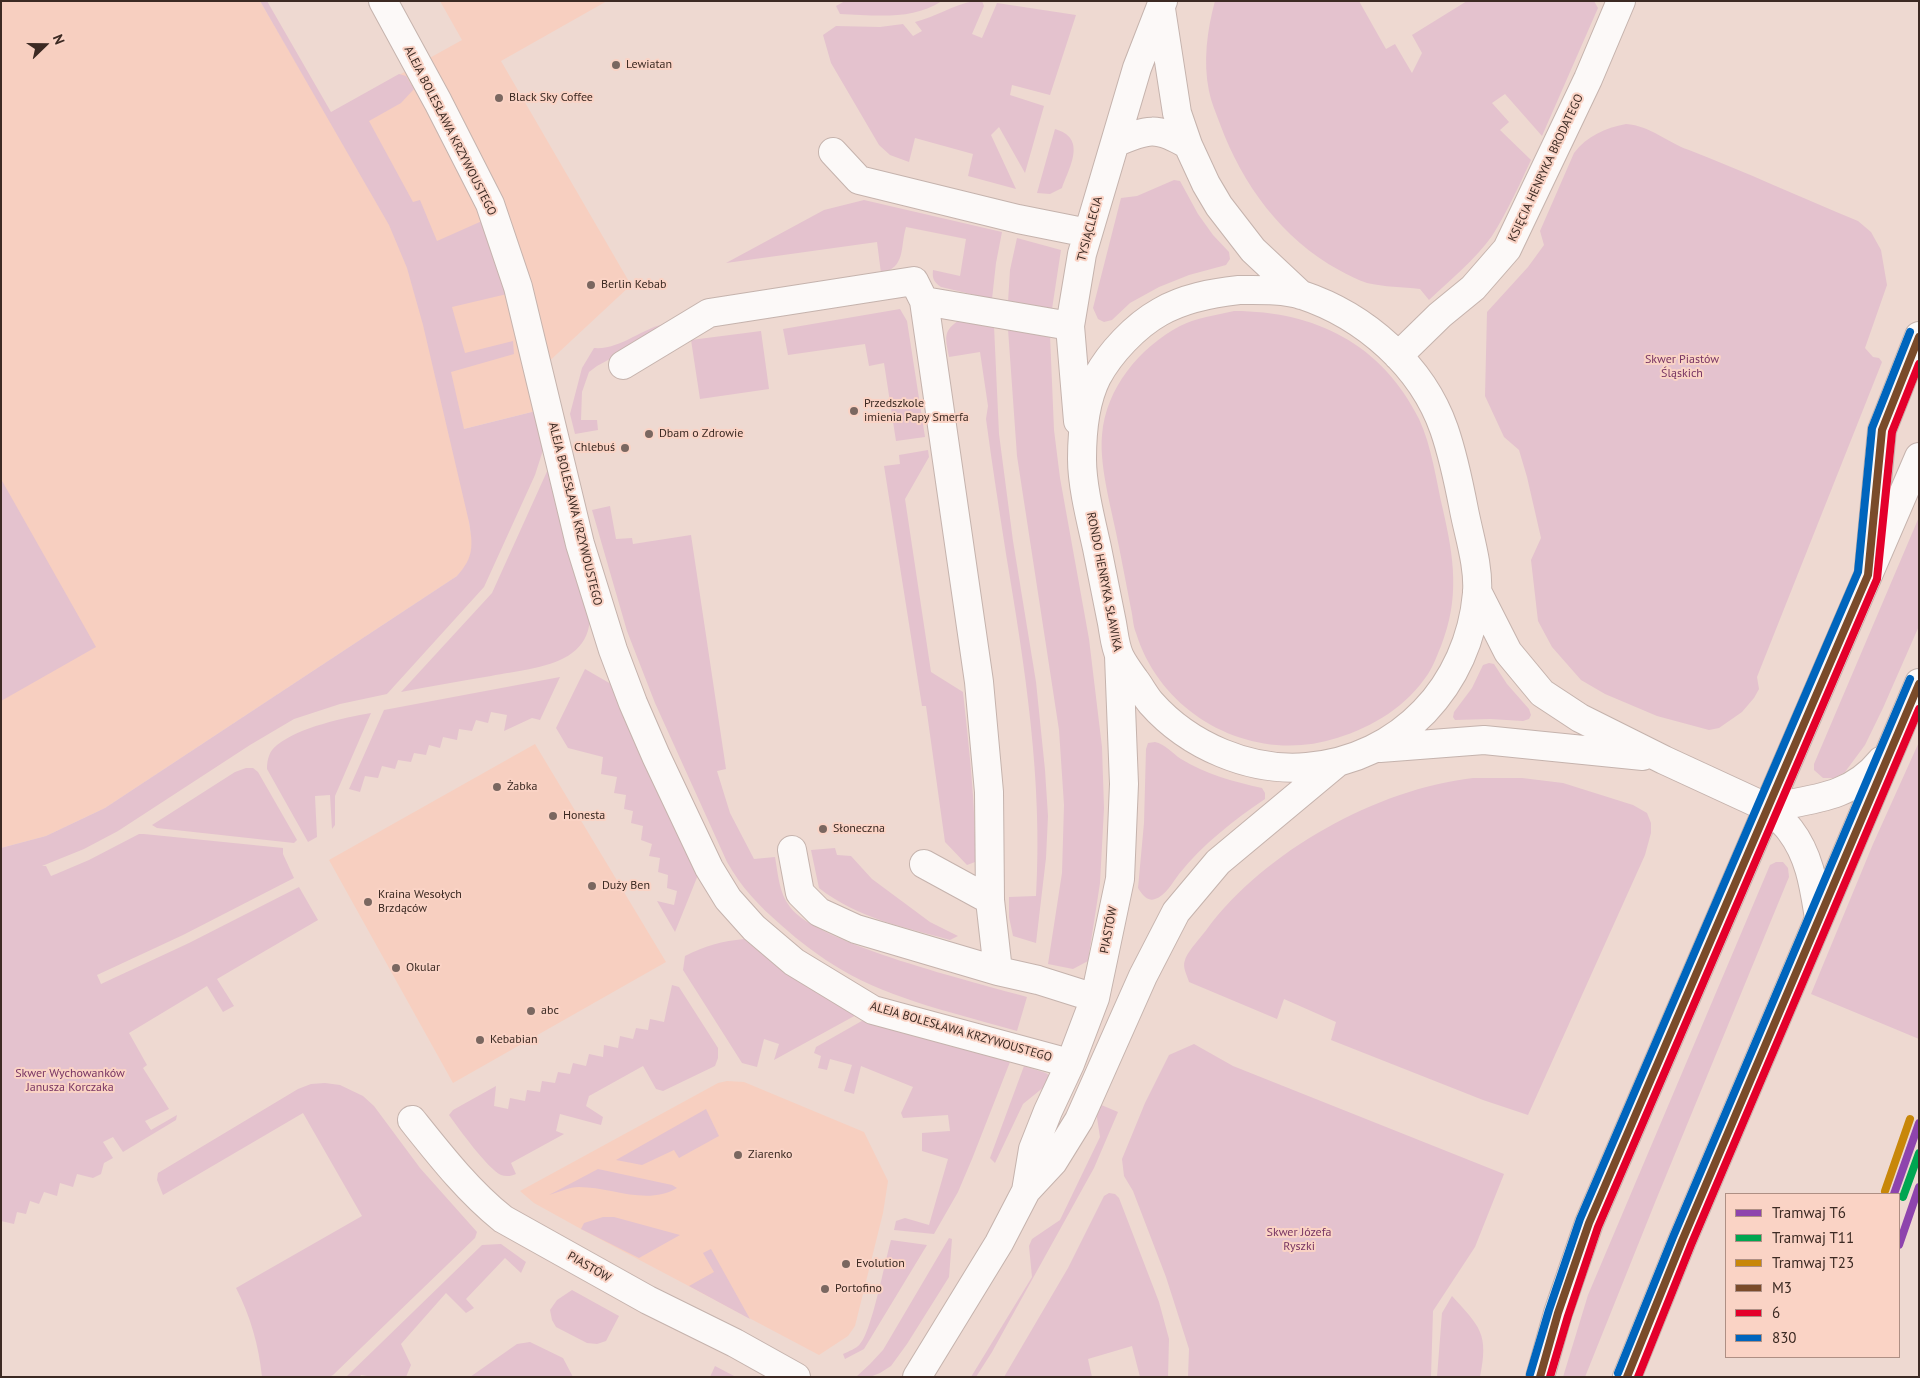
<!DOCTYPE html>
<html>
<head>
<meta charset="utf-8">
<style>
	body { margin:0 }
	#map { position:relative; width:1920px; height:1378px; overflow:hidden; background:#eed9d1; font-family:"PT Sans",sans-serif }
	canvas { display:block }
	.frame { position:absolute; inset:0; border:2px solid #3c2a23; pointer-events:none }
	.legend { position:absolute; left:1725px; top:1193px; width:175px; height:165px; box-sizing:border-box; background:#fad3c5; border:1px solid #ae8f84; margin:0; padding:6px 9px; list-style:none; font-size:15px; color:#3c2a23 }
	.legend li { display:flex; align-items:center; gap:10px; height:25px }
	.legend b { width:25px; border:1px solid #ae8f84 }
	.north { position:absolute; left:20px; top:20px; width:50px; height:50px; -webkit-text-stroke:4px #fad3c5; paint-order:stroke; rotate:68deg; font-size:14px; font-weight:700; line-height:20px; text-align:center; color:#3c2a23 }
	.north::after { content:''; display:block; margin:auto; width:18px; height:22px; background:#3c2a23; clip-path:polygon(50% 0,100% 100%,50% 72%,0 100%) }
</style>
</head>
<body>
<div id="map">
<canvas width="1920" height="1378"></canvas>
<div class="frame"></div>
<ul class="legend">
<li><b style="height:6px;background:#8e44ad"></b>Tramwaj T6</li>
<li><b style="height:6px;background:#00a651"></b>Tramwaj T11</li>
<li><b style="height:6px;background:#c88709"></b>Tramwaj T23</li>
<li><b style="height:6px;background:#7a4b2a"></b>M3</li>
<li><b style="height:6px;background:#e4002b"></b>6</li>
<li><b style="height:6px;background:#0065bd"></b>830</li>
</ul>
<div class="north">N</div>
</div>
<script>
const ctx = document.querySelector('canvas').getContext('2d');
ctx.lineJoin = 'round';
function fill(path, color) { ctx.fillStyle = color; ctx.fill(path, 'evenodd'); }
function stroke(path, color, width, dash) { ctx.strokeStyle = color; ctx.lineWidth = width; ctx.lineCap = dash ? 'butt' : 'round'; ctx.setLineDash(dash || []); ctx.stroke(path); }
function label(font, color, halo, rows, align = 'center') {
  ctx.font = font + ' "PT Sans",sans-serif'; ctx.lineWidth = 4; ctx.setLineDash([]); ctx.textBaseline = 'middle'; ctx.strokeStyle = halo; ctx.fillStyle = color; for (const [text, x, y, turn = 0] of rows) {
    ctx.save(); ctx.translate(x, y); ctx.rotate((+turn || 0) * Math.PI / 180); ctx.textAlign = isNaN(turn) ? turn : align; if (halo) ctx.strokeText(text, 0, 0); ctx.fillText(text, 0, 0); ctx.restore();
  }
}
const built = new Path2D(`
	M1,1h259l67,114 135,-75 -22,-39h167l-106,60 130,224 -103,96 8,30 -72,18 5,93 3,18v13l-6,13 -9,10 -352,232 -59,28 -45,12z
	M535,744l131,218 -213,121 -124,-223z
	M727,1081l17,1 120,50 24,49 -5,32 -28,113 -7,10 -29,19 -238,-126 -47,-26 -14,-12 198,-108z`);
const green = new Path2D(`
	M260,1h7l64,111 68,-38 7,2 8,13 -13,14 -32,18 44,81 7,-2 17,41 45,-20 25,73 -55,13 13,46 48,-12 1,13 -63,18 13,57 72,-18 8,36 -9,28 -51,112 -97,107 -47,10 -46,15 -44,26 -132,86 -34,18 -42,17h4l5,10 5,-2 33,-14 50,-26h5l139,14v6l11,24 -111,57 -86,40 4,9 88,-41 110,-56 19,33 -101,59 17,27 -11,6 -16,-26 -78,47 18,32 -4,3 26,41 -24,12 6,9 26,-15 -1,5 -53,32 -10,-15 -10,5 10,16 -9,5 -3,11 -8,4 -16,-4 -4,13 -13,-4 -3,13 -13,-4 -5,12 -9,-3 -4,13 -9,-2 -3,12 -13,-3v-373l45,-12 59,-28 352,-232c17,-19 16,-30 12,-54l-46,-197 -16,-57 -18,-43z
	M845,1h97c-30,20 -69,14 -102,13l-4,-8z
	M974,1h8l2,5 -12,28 10,4 15,-35 79,12 -26,80 -38,-10 -2,10 34,11 -19,67 -26,-46 -8,8 25,54 -48,-13 5,-22 -58,-16 -6,24 -19,-7 -11,-10 -48,-82 -8,-28 13,-9 44,1 23,-3 10,12 9,-5 -7,-9c20,-5 38,-17 59,-21z
	M1215,1h144l27,48 9,-5 17,29 10,-20 -10,-18 55,-34h127l4,7 -56,128 -37,-42 -13,9 17,19 -9,8 31,30c-12,26 -24,52 -39,76 -17,24 -42,44 -63,64l-9,-11c-17,-2 -36,-2 -53,-6 -9,-3 -19,-8 -28,-13 -57,-31 -97,-86 -119,-146 -4,-11 -9,-22 -11,-33 -6,-29 -2,-61 6,-90z
	M1626,124c25,2 40,18 63,26 57,22 113,48 169,71l13,11 10,18 6,35 -22,63 8,9 6,1 3,4 -125,315 2,12 -5,9 -12,14 -23,16 -10,2 -52,-14 -52,-22 -24,-14 -29,-33 -14,-26 -7,-61 10,-22 -14,-61 -8,-27 -15,-13 -19,-41 2,-84 41,-45 16,-22 -4,-14 34,-78c13,-17 31,-25 52,-29z
	M1055,129c32,9 15,37 7,59l-12,6 -13,-1z
	M1174,180l6,1 18,33 15,21 16,17 1,7 -4,6 -37,10 -30,12 -29,16 -18,17 -8,2 -6,-3 -5,-11 28,-110 16,-2z
	M864,200l138,32 -6,31 -4,36 -51,-12c-7,-5 -9,-8 -8,-17l27,6 6,-37 -60,-12c-6,20 0,41 -25,46l-4,-31 -151,21 98,-53z
	M1017,238l44,12 -9,59 -44,-7 2,-32z
	M900,309l7,12 18,116 -29,4 -12,-78 -15,3 -4,-22 -77,11 -5,-26z
	M1234,311c81,0 148,33 185,108 13,28 17,61 24,91 11,48 17,88 -2,136 -4,9 -7,19 -13,28 -21,32 -55,53 -91,64 -83,27 -175,-21 -201,-105 -3,-7 -3,-16 -5,-24 -4,-21 -8,-42 -12,-62 -6,-33 -20,-79 -17,-112 4,-47 37,-87 78,-109 16,-8 36,-11 54,-15z
	M958,321l36,5 5,108 14,107 23,141 9,88 3,46 -2,42 -10,85 -23,-7 -4,-19v-20l27,-1c7,-115 -11,-229 -30,-342 -7,-45 -14,-90 -20,-135l2,-13 -8,-54 -31,5c-3,-18 -7,-25 9,-36z
	M668,323l-25,18 -46,25 -8,6 -7,20 -1,28h16l1,10 -23,4 -5,-20 12,-46 12,-20c27,2 47,-20 74,-25z
	M1008,329l42,6 4,95 6,48 29,161 13,108 2,61 -4,75 -12,78 -15,8 -25,-5 14,-91 2,-68 -5,-75 -42,-274z
	M761,331l8,58 -69,10 -9,-59z
	M928,450l1,7 -24,42 26,173 32,20c6,57 13,113 12,170l-8,3 -22,-23 -19,-136h-4l-38,-240 16,-2 -1,-9z
	M549,467l41,154c-2,14 -7,24 -18,32 -19,15 -57,18 -81,23 -30,5 -60,10 -90,16l91,-99z
	M1,479l95,168 -95,54z
	M610,506l6,33 16,-1 1,6 58,-9 35,234 -9,2 13,42 24,46 21,-2c3,17 4,36 15,50 27,37 188,76 237,90l-10,34c-55,-16 -127,-32 -175,-61 -22,-13 -42,-28 -61,-45 -22,-19 -40,-38 -54,-63l-72,-159 -28,-72 -35,-121z
	M1919,517v109l-36,82 -18,37 -20,27 -11,6h-11l-9,-8v-6z
	M1489,663l5,1 13,20 22,25 2,6 -2,4 -6,2 -33,-2 -35,1 -2,-3 1,-5 18,-24 11,-23z
	M585,669l26,15 33,76 54,115 -23,57 -18,-31 17,4 3,-14 -10,-3 1,-13 -10,-3 2,-14 -11,-2 3,-12 -11,-4 2,-14 -12,-3 2,-12 -9,-2 2,-14 -12,-2 3,-16 -16,-3 2,-17 -35,-9 -12,-20z
	M560,677l-20,43 -8,-2 -28,13 3,-16 -16,-3 -3,11 -12,-3 -4,11 -13,-2 -2,11 -14,-3 -3,11 -11,-3 -3,10 -12,-2 -3,9 -13,-2 -3,9 -13,-3 -4,12 -13,-2 -5,16 -11,-3 35,-79z
	M371,713l-36,83v29l-3,4 -2,-34 -15,1 2,41 -9,5 -41,-73c0,-9 2,-18 10,-24 23,-18 66,-27 94,-32z
	M1155,742c10,2 17,11 26,17 24,15 54,23 81,29l3,5v6c-31,21 -62,45 -86,75 -6,8 -14,22 -24,25 -8,3 -13,-5 -17,-11l6,-65 2,-74 2,-6z
	M1919,742v297l-108,-45 62,-150z
	M246,768h7l5,4 39,68 -3,3 -137,-15 -5,-3 83,-53z
	M1473,778h49l41,5 70,22 14,8 4,10v10l-6,22 -117,260 -45,-15 -152,-60 5,-18 -52,-23 -7,20 -88,-37c-2,-7 -7,-15 -4,-22 2,-8 17,-24 22,-31 58,-78 170,-140 266,-151z
	M835,848l2,7 14,1 21,23 58,43 28,14 -8,4c-46,-13 -93,-22 -131,-52l-8,-38z
	M1776,862h7l5,6 1,9 -133,323 -71,177h-22l25,-82 182,-430z
	M744,939l41,34 73,41 -84,46 5,-16 -15,-5 -7,28 -15,-4 -59,-93 2,-14c19,-10 38,-15 59,-17z
	M672,985l7,2 39,61v10l-3,8 -52,25 -7,-2 -13,-23 -54,30 -3,10 17,11 -2,8 -41,-11 -4,17 8,3 -53,29 5,11c-4,2 -10,3 -15,1 -13,-6 -43,-47 -52,-60l4,-5 43,-24 -2,20 14,3 2,-11 15,3 2,-11 13,2 2,-11 13,2 3,-11 12,2 3,-11 13,3 3,-12 14,3 1,-12 14,3 2,-12 13,3 3,-11 12,2 2,-11 14,3z
	M867,1018l143,44 -38,97 -14,33 -24,42 -40,-4 2,-9 9,-3 24,7 19,-66 -26,-8v-18l28,-2 -2,-16 -45,3 -2,-5 12,-26 -52,-21 -7,28 -10,-3 8,-26 -22,-6 -3,11 -9,-2 3,-12 -7,-3 2,-6z
	M1194,1044l39,22 271,108 -29,73 -42,64 -2,66h-243l1,-28 -23,-72 -33,-86 -9,-15 -2,-17 23,-56 24,-48z
	M1024,1066l22,7 4,3v6l-27,22 -28,59 -5,-5z
	M325,1083l15,2 23,11 11,10 46,62 57,64 -2,6 -142,137 -4,2h-67c-3,-31 -12,-62 -26,-89l126,-72 -59,-103 -140,82 -6,-15 1,-7 140,-84 13,-5z
	M1099,1104l19,8 -24,56 -102,184 -16,25h-5l61,-100 -3,-31 3,-7 28,-19 40,-83 -4,-26z
	M706,1109l13,27 -40,22 -5,-8 -32,15 -26,-5z
	M598,1169l74,16 5,3c-30,18 -66,-1 -98,-1 -10,0 -20,5 -30,8z
	M1109,1193l6,1 4,4 40,104 10,37 -1,38h-28l-8,-31 -44,13 4,18h-88l64,-109 36,-72z
	M603,1217h11l66,18 -41,23 -58,-29 3,-6z
	M949,1238l3,1 -3,38 -42,67 -16,22 -11,7 -10,4h-14l14,-13 13,-14z
	M891,1240l36,5 -63,104 -19,10 -2,-5c6,-3 13,-5 17,-10 12,-13 25,-83 31,-104z
	M501,1244l25,18 -5,11 -16,-15 -39,41 8,9 -8,5 -20,-20 -45,51 10,21 -5,12h-32l-13,-2 -1,2h-14l136,-132z
	M711,1249l39,70 -61,-33 25,-14 -11,-19z
	M572,1290l47,26 -13,25 -9,3 -10,-1 -31,-16 -4,-7 -2,-10 7,-10z
	M1452,1296c28,31 37,37 28,81h-43l5,-64z
	M530,1342l33,16 10,19h-103l47,-33z
	M715,1366l21,11h-26z`);
const minor = new Path2D(`
	M383,1l55,101 52,102 28,83 62,257 33,106 20,53 23,53 53,112 19,31 26,29 40,34 79,48 185,50
	M1161,9l16,104 11,32 18,39 13,22 34,44 48,45
	M1115,143c33,-14 41,-17 73,2
	M833,152l26,28 159,39 70,14
	M1239,290c21,0 43,-1 63,5 63,21 120,71 142,134 9,26 15,55 20,81 5,26 15,56 13,83 -8,92 -76,166 -170,174 -57,5 -118,-21 -156,-64 -6,-7 -10,-15 -16,-23 -5,-7 -11,-15 -15,-23 -5,-10 -6,-23 -8,-34 -5,-25 -10,-50 -15,-75 -6,-27 -15,-62 -15,-89 0,-26 3,-58 15,-82 13,-24 38,-51 63,-65 24,-14 52,-19 79,-22z
	M924,301l146,25
	M1398,356l42,-41 33,-27 34,-39 81,-170 33,-78
	M623,365l86,-52 205,-32 10,20 55,381 10,110 1,108 8,71 40,9 57,18
	M1078,421l-8,-95 12,-72 55,-186 26,-67
	M1869,567l13,-137 37,-94
	M1477,591l31,61 34,41 38,25 84,42 104,48
	M1380,748l104,-8 159,16
	M792,850l8,43 19,19 37,17 142,42
	M924,864l66,36
	M412,1120c28,35 56,71 91,99l145,81 87,43 61,34
	M1026,1191l7,-42 15,-38 22,-47 25,-66 25,-119 4,-95 -5,-128
	M917,1377l82,-134 27,-52 27,-29 26,-42 64,-144 33,-64 42,-50 120,-100`);
const major = new Path2D(`
	M1768,808c44,-9 83,-10 113,-47
	M1768,808c7,7 16,14 22,22 20,26 24,57 29,88
	M1540,1377l18,-64 31,-90 330,-766
	M1627,1377l55,-136 237,-558`);
const bus1 = new Path2D(`
	M1540,1377l18,-64 31,-90 279,-648 14,-145 37,-93
	M1627,1377l55,-136 237,-557`);
const bus2 = new Path2D(`
	M1550,1377l18,-61 30,-89 279,-648 15,-147 27,-68
	M1638,1377l53,-132 228,-536`);
const bus3 = new Path2D(`
	M1618,1373l55,-136 237,-558
	M1530,1374l19,-64 31,-91 278,-647 14,-144 38,-96`);
const tram1 = new Path2D(`
	M1894,1194l25,-71
	M1899,1245l20,-58`);
const tram2 = new Path2D(`
	M1903,1197l16,-44`);
const tram3 = new Path2D(`
	M1885,1191l25,-72`);
const markers = [
	[616,65,5,"#7a6760"],
	[499,98,5,"#7a6760"],
	[591,285,5,"#7a6760"],
	[854,411,5,"#7a6760"],
	[649,434,5,"#7a6760"],
	[625,448,5,"#7a6760"],
	[497,787,5,"#7a6760"],
	[553,816,5,"#7a6760"],
	[823,829,5,"#7a6760"],
	[592,886,5,"#7a6760"],
	[368,902,5,"#7a6760"],
	[396,968,5,"#7a6760"],
	[531,1011,5,"#7a6760"],
	[480,1040,5,"#7a6760"],
	[738,1155,5,"#7a6760"],
	[846,1264,5,"#7a6760"],
	[825,1289,5,"#7a6760"]
];
const poiNames = [
	["Lewiatan",626,65],
	["Black Sky Coffee",509,98],
	["Berlin Kebab",601,285],
	["Przedszkole",864,404],
	["imienia Papy Smerfa",864,418],
	["Dbam o Zdrowie",659,434],
	["Chlebuś",615,448,"right"],
	["Żabka",507,787],
	["Honesta",563,816],
	["Słoneczna",833,829],
	["Duży Ben",602,886],
	["Kraina Wesołych",378,895],
	["Brzdąców",378,909],
	["Okular",406,968],
	["abc",541,1011],
	["Kebabian",490,1040],
	["Ziarenko",748,1155],
	["Evolution",856,1264],
	["Portofino",835,1289]
];
const streetNames = [
	["ALEJA BOLESŁAWA KRZYWOUSTEGO",450,131,63],
	["KSIĘCIA HENRYKA BRODATEGO",1546,168,-65],
	["TYSIĄCLECIA",1090,229,-75],
	["ALEJA BOLESŁAWA KRZYWOUSTEGO",575,514,76],
	["RONDO HENRYKA SŁAWIKA",1104,582,79],
	["PIASTÓW",1109,930,-79],
	["ALEJA BOLESŁAWA KRZYWOUSTEGO",961,1032,16],
	["PIASTÓW",589,1267,30]
];
const parkNames = [
	["Skwer Piastów",1682,360],
	["Śląskich",1682,374],
	["Skwer Wychowanków",70,1074],
	["Janusza Korczaka",70,1088],
	["Skwer Józefa",1299,1233],
	["Ryszki",1299,1247]
];
fill(built, '#f7cfc0');
fill(green, '#e4c2ce');
stroke(minor, '#c5b3ad', 30);
stroke(major, '#c5b3ad', 30);
stroke(minor, '#fcf9f8', 28);
stroke(major, '#fcf9f8', 28);
stroke(bus1, '#7a4b2a', 8);
stroke(bus2, '#e4002b', 8);
stroke(bus3, '#0065bd', 8);
stroke(tram1, '#8e44ad', 8);
stroke(tram2, '#00a651', 8);
stroke(tram3, '#c88709', 8);
for (const [x, y, r, color] of markers) { const dot = new Path2D(); dot.arc(x, y, r, 0, 2 * Math.PI); ctx.fillStyle = color; ctx.fill(dot); stroke(dot, '#fad3c5', 2); }
label('12px', '#3c2a23', '#fad3c5', poiNames, 'left');
label('12px', '#3c2a23', '#fad3c5', streetNames);
label('12px', '#783563', '#fad3c5', parkNames);
</script>
</body>
</html>
